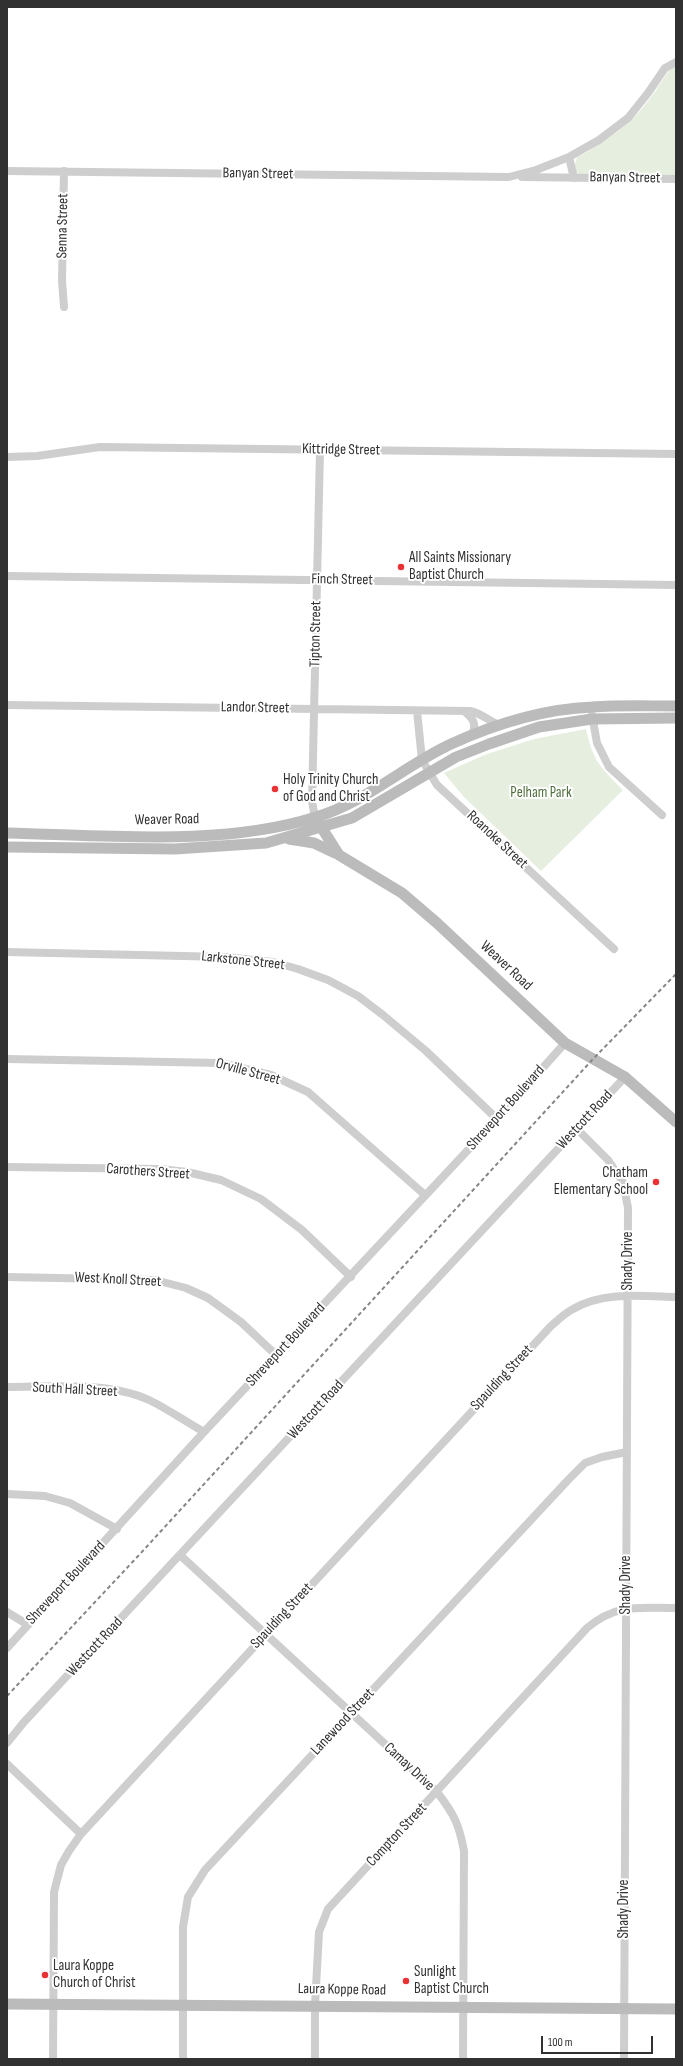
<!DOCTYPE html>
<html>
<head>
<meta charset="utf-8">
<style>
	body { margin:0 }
	#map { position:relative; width:683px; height:2066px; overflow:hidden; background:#fff; font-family:"Sofia Sans Condensed",sans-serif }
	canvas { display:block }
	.frame { position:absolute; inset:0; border:8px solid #313131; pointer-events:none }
	.scale { position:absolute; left:541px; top:2036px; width:112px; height:18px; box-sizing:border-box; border:2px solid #313131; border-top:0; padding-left:5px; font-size:12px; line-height:14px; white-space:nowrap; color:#313131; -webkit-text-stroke:3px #fff; paint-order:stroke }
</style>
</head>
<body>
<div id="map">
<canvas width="683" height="2066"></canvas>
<div class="frame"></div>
<div class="scale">100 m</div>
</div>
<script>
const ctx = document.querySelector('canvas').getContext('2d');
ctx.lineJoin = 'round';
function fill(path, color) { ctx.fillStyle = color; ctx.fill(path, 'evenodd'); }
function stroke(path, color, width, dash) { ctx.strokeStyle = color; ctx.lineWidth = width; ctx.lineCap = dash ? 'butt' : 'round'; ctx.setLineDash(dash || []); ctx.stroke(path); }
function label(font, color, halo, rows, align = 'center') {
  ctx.font = font + ' "Sofia Sans Condensed",sans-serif'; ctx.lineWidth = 4; ctx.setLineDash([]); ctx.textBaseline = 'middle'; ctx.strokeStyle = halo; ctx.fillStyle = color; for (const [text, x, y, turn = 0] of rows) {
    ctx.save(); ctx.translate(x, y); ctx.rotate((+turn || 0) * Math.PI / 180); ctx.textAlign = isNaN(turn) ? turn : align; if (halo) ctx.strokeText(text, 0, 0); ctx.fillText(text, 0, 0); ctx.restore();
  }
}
const green = new Path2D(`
	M671,67h5v109l-95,-1 -6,-4v-7l2,-7c9,-3 16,-9 24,-14 37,-24 47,-40 70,-76z
	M586,729c7,32 14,38 37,61l-82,81 -78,-75 -19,-23 43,-19 47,-15z`);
const street = new Path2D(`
	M569,157l5,21
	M7,171l502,6 27,-7 33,-13 30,-17 29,-22 20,-25 17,-25 11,-6
	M64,171l-2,110 2,26
	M522,177l154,2
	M7,457l30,-1 63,-9 576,7
	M7,576l669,9
	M7,705l463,6c11,2 19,10 29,14
	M417,711l5,49 15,25 177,164
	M465,712c10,8 11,13 7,24
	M592,715l5,28 12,24 53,48
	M315,818l-3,-17 8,-351
	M7,952l219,5 47,5 25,7 30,11 30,16 25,19 43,36 71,68
	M7,1059l214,4 50,12 37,17 117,103
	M577,1129l31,31 15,22 5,26 -4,851
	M7,1167l153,2 27,3 34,8 40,19 41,31 49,47
	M7,1277l148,3 31,8 22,10 33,24 35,33
	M7,1387c44,0 102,-6 142,13 19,9 37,22 55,32
	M7,1494l38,2 25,7 47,26
	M180,1555l257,237c17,22 22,32 27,59l-1,208
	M7,1612l21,13
	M7,1648l197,-216 293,-313 68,-76
	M7,1743l17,-21 601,-645
	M7,1764l74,70
	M53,2059l1,-167 7,-27 8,-14 12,-17 470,-508c7,-6 14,-13 22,-17 30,-18 70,-13 103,-12
	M183,2059v-132l5,-30 17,-27 364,-391 16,-16 17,-6 25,-5
	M315,2059v-54l4,-73 9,-23 259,-281c30,-25 52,-20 89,-20`);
const secondary = new Path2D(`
	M318,822l21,33 63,38 35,30 128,120 60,34 51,45
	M7,833c98,2 215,14 309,-16 50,-15 88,-51 135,-73 44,-20 93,-35 141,-37 28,-2 56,-1 84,-1
	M289,839l25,4 21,10
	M7,847l168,2 91,-6 86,-25 104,-61 33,-13 50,-17 53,-8 84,-1
	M7,2004l669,5`);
const rail = new Path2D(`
	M7,1696l133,-142 453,-495 83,-85`);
const markers = [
	[401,567,4,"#ea3235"],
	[275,789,4,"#ea3235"],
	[656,1182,4,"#ea3235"],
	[45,1975,4,"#ea3235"],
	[406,1981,4,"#ea3235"]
];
const streetNames = [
	["Banyan Street",258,174,1],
	["Banyan Street",625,178,1],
	["Senna Street",63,226,-89],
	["Kittridge Street",341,450,1],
	["Finch Street",342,580,1],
	["Tipton Street",316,634,-89],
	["Landor Street",255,708,1],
	["Weaver Road",167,820,-1],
	["Roanoke Street",497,840,43],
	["Larkstone Street",243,961,6],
	["Weaver Road",506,966,43],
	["Orville Street",248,1072,15],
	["Shreveport Boulevard",506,1108,-48],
	["Westcott Road",585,1120,-47],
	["Carothers Street",148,1172,4],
	["Shady Drive",628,1261,-90],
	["West Knoll Street",118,1280,3],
	["Shreveport Boulevard",286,1345,-47],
	["Spaulding Street",502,1378,-47],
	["South Hall Street",75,1390,3],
	["Westcott Road",316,1410,-47],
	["Shreveport Boulevard",66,1583,-47],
	["Shady Drive",626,1585,-90],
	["Spaulding Street",282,1616,-47],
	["Westcott Road",95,1647,-47],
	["Lanewood Street",343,1722,-47],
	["Camay Drive",409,1767,43],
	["Compton Street",397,1835,-47],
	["Shady Drive",624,1909,-90],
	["Laura Koppe Road",342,1990,1]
];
const poiNames = [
	["All Saints Missionary",409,558],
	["Baptist Church",409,575],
	["Holy Trinity Church",283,780],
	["of God and Christ",283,797],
	["Chatham",648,1173,"right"],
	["Elementary School",648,1190,"right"],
	["Laura Koppe",53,1966],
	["Church of Christ",53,1983],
	["Sunlight",414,1972],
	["Baptist Church",414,1989]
];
const parkNames = [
	["Pelham Park",541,793]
];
fill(green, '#e6eedf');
stroke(street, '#cecece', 8);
stroke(secondary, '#bbb', 11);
stroke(rail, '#868686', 2, [4, 3]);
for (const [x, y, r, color] of markers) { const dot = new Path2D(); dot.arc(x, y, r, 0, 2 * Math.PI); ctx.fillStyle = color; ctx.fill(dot); stroke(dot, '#fff', 1.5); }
label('15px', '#313131', '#fff', streetNames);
label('15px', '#313131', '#fff', poiNames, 'left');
label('15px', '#516f3d', '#fff', parkNames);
</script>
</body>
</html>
